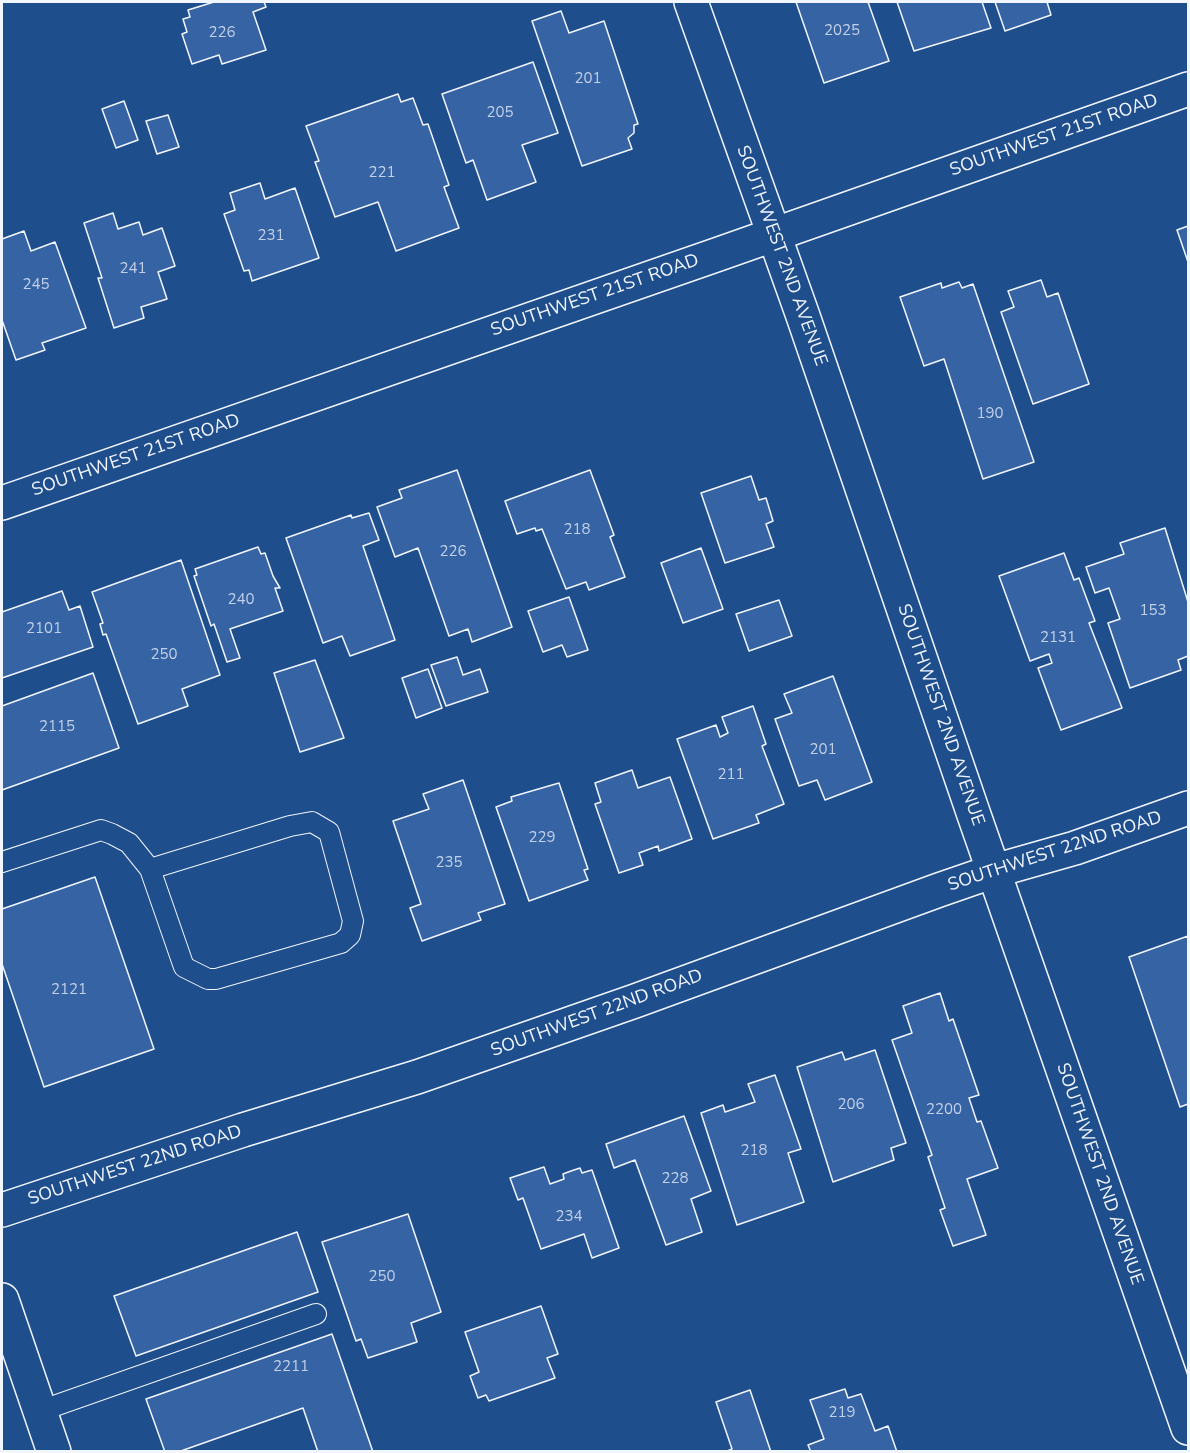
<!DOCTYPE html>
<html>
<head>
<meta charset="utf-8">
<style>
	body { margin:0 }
	#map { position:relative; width:1190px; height:1453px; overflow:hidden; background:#1f4e8c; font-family:"Nunito Sans",sans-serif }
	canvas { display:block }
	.frame { position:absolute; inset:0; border:3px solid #f2f6ff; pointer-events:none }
</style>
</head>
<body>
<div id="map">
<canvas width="1190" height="1453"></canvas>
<div class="frame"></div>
</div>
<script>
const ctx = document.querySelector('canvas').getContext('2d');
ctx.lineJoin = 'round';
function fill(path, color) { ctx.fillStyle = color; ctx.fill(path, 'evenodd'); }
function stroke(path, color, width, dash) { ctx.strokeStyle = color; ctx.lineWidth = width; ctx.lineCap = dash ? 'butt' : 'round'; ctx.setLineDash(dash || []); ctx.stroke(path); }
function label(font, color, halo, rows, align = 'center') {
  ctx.font = font + ' "Nunito Sans",sans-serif'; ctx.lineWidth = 4.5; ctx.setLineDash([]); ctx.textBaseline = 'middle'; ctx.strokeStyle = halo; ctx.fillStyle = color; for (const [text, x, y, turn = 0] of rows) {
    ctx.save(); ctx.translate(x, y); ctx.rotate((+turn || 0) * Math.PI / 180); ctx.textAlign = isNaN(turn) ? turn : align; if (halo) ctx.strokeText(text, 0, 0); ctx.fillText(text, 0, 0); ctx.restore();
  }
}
const building = new Path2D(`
	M214,2h50l2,5 -13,5 13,38 -44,14 -3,-9 -27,9 -10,-30 5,-2 -4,-13 7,-2 -2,-7z
	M796,2h72l21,59 -65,22z
	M897,2h85l9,26 -77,23z
	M995,2h52l4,13 -46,16z
	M561,11l8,22 35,-12 34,103 -4,1v8l-6,5 4,11 -50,17 -50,-145z
	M533,62l25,71 -36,12 14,37 -49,18 -14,-40 -7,3 -24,-69z
	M398,94l3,8 12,-4 10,27 5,-1 21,61 -5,2 15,41 -63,23 -18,-49 -43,15 -20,-55 4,-1 -13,-35z
	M124,101l14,39 -22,8 -14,-39z
	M168,115l11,32 -22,7 -11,-33z
	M260,183l5,16 30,-11 24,70 -67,23 -3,-11 -5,1 -20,-57 11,-4 -5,-17z
	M113,213l5,16 21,-7 4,13 19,-7 13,38 -17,6 9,27 -26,8 3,11 -30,10 -16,-50h4l-18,-55z
	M1188,226v36l-11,-32z
	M24,231l7,20 24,-9 31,86 -44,15 3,7 -29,10 -14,-40v-81z
	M1041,280l6,17 11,-4 31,91 -56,20 -32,-92 13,-5 -6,-16z
	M959,282l3,6 11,-4 61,178 -51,17 -39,-120 -20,7 -24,-69 41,-14 1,5z
	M457,470l55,157 -40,15 -4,-13 -19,7 -31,-88 -23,9 -18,-50 25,-9 -3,-8z
	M590,470l24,65 -4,2 15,40 -36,13 -3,-8 -20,7 -24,-60 -6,2 -1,-3 -18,6 -12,-33z
	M751,476l8,24 7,-2 7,23 -7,3 8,23 -49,16 -24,-70z
	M369,513l10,27 -16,6 32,94 -45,16 -8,-20 -19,7 -37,-105 65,-23 1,3z
	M1165,528l23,74v54l-10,4 3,10 -51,18 -22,-65 12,-4 -11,-31 -14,5 -9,-26 38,-13 -4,-11z
	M258,547l3,7 4,-1 8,23 7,12h-5l8,23 -53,18 10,29 -13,4 -13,-38 -3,2 -17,-50 3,-1 -2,-6z
	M701,548l22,61 -40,14 -22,-60z
	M1064,553l10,27 5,-2 16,43 -6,2 33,85 -61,22 -23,-62 14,-5 -3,-9 -19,7 -31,-85z
	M181,560l39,115 -38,14 6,17 -50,18 -32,-90 -3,1 -3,-11 3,-1 -11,-31z
	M62,591l7,19 11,-4 13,41 -91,31v-66z
	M569,597l19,53 -21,7 -5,-12 -19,7 -15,-41z
	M779,600l13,36 -43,15 -13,-37z
	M457,657l6,18 17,-6 8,23 -42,14 -15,-41z
	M315,660l29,78 -44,14 -26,-79z
	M428,669l14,39 -26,10 -14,-40z
	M93,673l26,75 -117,42v-84z
	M833,676l39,106 -47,18 -8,-20 -18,6 -24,-67 17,-6 -8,-19z
	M753,706l13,38 -4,2 22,58 -28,11 3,8 -46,16 -36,-100 39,-14 4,12 8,-4 -6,-16z
	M632,770l6,18 32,-11 22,62 -33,12 -1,-5 -19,7 4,12 -24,8 -24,-69 6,-2 -6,-19z
	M463,780l42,124 -27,9 3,7 -59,21 -12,-33 11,-4 -28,-83 36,-12 -6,-15z
	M559,783l29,86 -4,1 4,10 -59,21 -33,-94 16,-6 -1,-4z
	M95,877l59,172 -110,38 -42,-123v-55z
	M1188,936v168l-8,3 -51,-150z
	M940,993l9,28 4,-2 26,76 -10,3 8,24 4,-1 17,47 -31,11 19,56 -33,11 -13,-36 5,-2 -17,-51 4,-2 -40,-115 20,-7 -9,-27z
	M875,1050l31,93 -15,5 3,12 -61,22 -36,-115 45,-15 3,8z
	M775,1075l26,74 -13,4 16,49 -67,23 -36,-112 22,-8 2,7 30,-10 -7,-18z
	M684,1116l27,75 -20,8 11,33 -36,13 -31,-85 -21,8 -8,-24z
	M544,1167l6,17 14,-5 -1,-5 8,-3 9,-3 2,5 10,-3 27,78 -27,10 -8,-24 -43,15 -18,-51 -5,2 -8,-22z
	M408,1214l33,98 -30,11 6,19 -49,16 -7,-19 -5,2 -34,-99z
	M297,1232l21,60 -182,64 -22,-60z
	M541,1306l17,48 -11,4 8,20 -66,23 -3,-6 -8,3 -8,-22 9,-4 -14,-40z
	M332,1334l41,118h-55l-15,-44 -125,44h-13l-19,-53z
	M845,1389l3,9 13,-4 14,37 13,-5 9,26h-86l-3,-7 16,-6 -14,-39z
	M750,1390l21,62h-46l7,-3 -16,-47z`);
const service = new Path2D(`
	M2,862l99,-32 11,4 17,9 21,26 34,98 24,12h8l125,-36 9,-8 3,-14 -24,-89 -17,-10 -22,4 -140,43
	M40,1411l276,-97`);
const minor = new Path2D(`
	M691,2l112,314 171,499 214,613
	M2,503l714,-248 472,-166
	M2,1210l241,-80 174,-53 218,-76 304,-111 55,-19 81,-23 113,-40`);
const secondary = new Path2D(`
	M2,1300l52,152`);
const numberNames = [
	["2025",842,31],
	["226",222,33],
	["201",588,79],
	["205",500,113],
	["221",382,173],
	["231",271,236],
	["241",133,269],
	["245",36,285],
	["190",990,414],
	["218",577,530],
	["226",453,552],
	["240",241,600],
	["153",1153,611],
	["2101",44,629],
	["2131",1058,638],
	["250",164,655],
	["2115",57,727],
	["201",823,750],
	["211",731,775],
	["229",542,838],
	["235",449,863],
	["2121",69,990],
	["206",851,1105],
	["2200",944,1110],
	["218",754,1151],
	["228",675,1179],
	["234",569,1217],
	["250",382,1277],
	["2211",291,1367],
	["219",842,1413]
];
const streetNames = [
	["SOUTHWEST 21ST ROAD",1054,136,-19],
	["SOUTHWEST 2ND AVENUE",781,256,70],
	["SOUTHWEST 21ST ROAD",595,296,-19],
	["SOUTHWEST 21ST ROAD",136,456,-19],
	["SOUTHWEST 2ND AVENUE",940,715,71],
	["SOUTHWEST 22ND ROAD",1055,852,-18],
	["SOUTHWEST 22ND ROAD",597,1014,-20],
	["SOUTHWEST 22ND ROAD",135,1166,-18],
	["SOUTHWEST 2ND AVENUE",1099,1174,71]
];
fill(building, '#3563a3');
stroke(building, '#f2f6ff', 1.5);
stroke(service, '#f2f6ff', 22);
stroke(minor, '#f2f6ff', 36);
stroke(secondary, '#f2f6ff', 36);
stroke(service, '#1f4e8c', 20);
stroke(minor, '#1f4e8c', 33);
stroke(secondary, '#1f4e8c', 33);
label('15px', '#c3d1e8', null, numberNames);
label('18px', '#f2f6ff', '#1f4e8c', streetNames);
</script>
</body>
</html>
